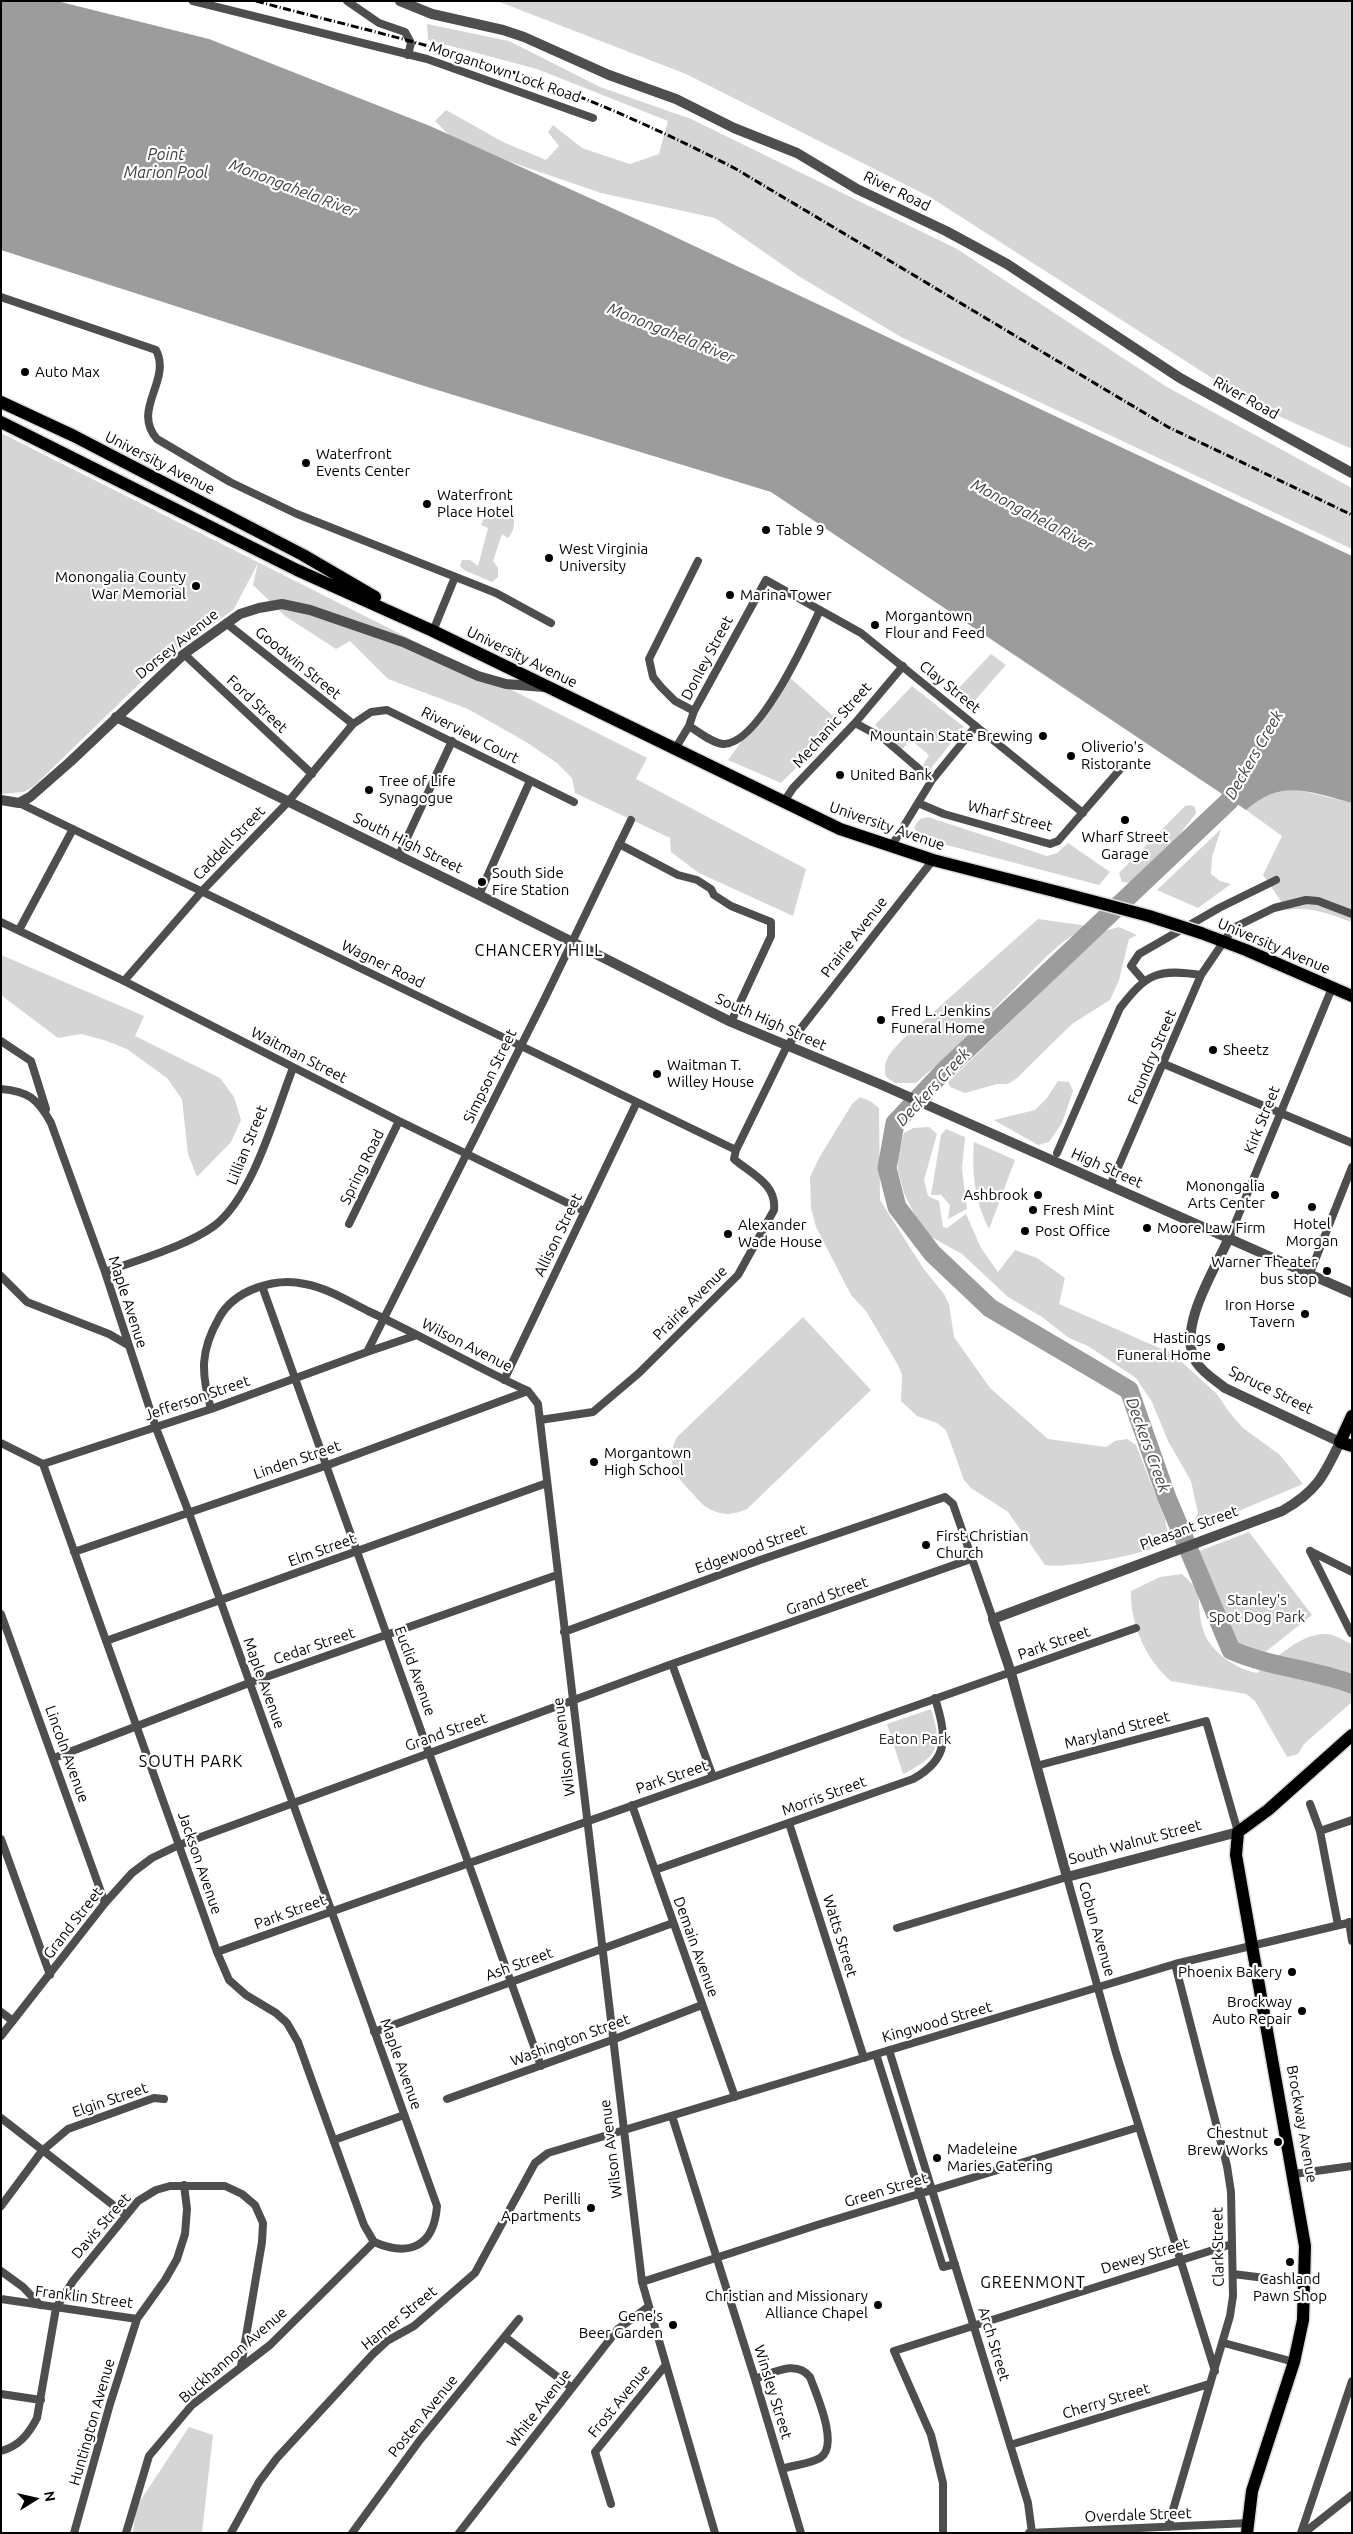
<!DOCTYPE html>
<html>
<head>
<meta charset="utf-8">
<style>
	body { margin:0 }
	#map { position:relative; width:1353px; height:2534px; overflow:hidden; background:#fff; font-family:Ubuntu,sans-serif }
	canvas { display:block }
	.frame { position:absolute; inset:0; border:2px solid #000; pointer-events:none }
	.north { position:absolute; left:10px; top:2474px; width:50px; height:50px; -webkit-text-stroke:4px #fff; paint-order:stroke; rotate:80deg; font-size:14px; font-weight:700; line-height:20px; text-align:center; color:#000 }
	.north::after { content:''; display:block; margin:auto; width:18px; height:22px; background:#000; clip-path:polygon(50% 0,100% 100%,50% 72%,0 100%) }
</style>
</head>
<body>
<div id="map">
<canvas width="1353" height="2534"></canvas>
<div class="frame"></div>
<div class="north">N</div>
</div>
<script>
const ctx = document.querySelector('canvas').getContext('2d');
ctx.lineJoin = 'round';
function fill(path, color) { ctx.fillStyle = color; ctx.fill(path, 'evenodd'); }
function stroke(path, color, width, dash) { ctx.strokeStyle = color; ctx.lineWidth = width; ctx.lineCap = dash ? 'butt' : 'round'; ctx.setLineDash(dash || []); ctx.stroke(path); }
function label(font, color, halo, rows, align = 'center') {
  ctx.font = font + ' Ubuntu,sans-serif'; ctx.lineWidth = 4.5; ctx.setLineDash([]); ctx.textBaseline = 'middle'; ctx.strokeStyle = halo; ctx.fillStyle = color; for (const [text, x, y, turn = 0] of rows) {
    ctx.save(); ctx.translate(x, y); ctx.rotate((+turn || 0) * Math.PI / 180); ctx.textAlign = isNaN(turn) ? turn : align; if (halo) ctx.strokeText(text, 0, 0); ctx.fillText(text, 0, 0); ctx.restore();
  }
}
const green = new Path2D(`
	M497,1h855v448l-98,-44 -324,-208 -244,-123z
	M427,24l82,17 91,46 91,32 266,130 210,138 185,101v61l-451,-212 -101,-60 -85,-59 -114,-25 -143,-49 -23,-23 11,-11 57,32 43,18 13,-14 -11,-14 5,-7 29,23 48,16 29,-10 9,-33 -131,-52 -109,-29z
	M1,433l646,325 -11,21 170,90 -13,47 -94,-43 -28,-21 -1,-14 -95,-45 -3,-15 -15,-15 -31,-21 -58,-33 -80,-30 -38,-38 -14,8 -51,-33 -32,-31 5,-22 -24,46 -67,48 -133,129 -10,6 -23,2z
	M498,506c17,1 21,20 10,32l-6,-4 -9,27 5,7v9l-6,5 -28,-12 -4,-4 2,-6h8l8,6 10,-38 -7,-3 4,-10z
	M991,654l15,11 -36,41 -17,-12z
	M788,676l53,47 -60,60 -53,-23z
	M912,686l52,41 -36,45 -5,-7 6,-10 -18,-15 -10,10 -26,-25z
	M1291,788l61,15v119c-23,-8 -41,-16 -65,-12l-24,-35 19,-39 -36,-26c14,-13 26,-19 45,-22z
	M1190,805l5,2 1,6 -29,38 -34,32 -11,-1 -3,-9 66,-67z
	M928,817l119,39 10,-3 11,-10 42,29 -11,13 -179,-47 -6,-11 6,-8z
	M1221,829l-9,28 -1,17 9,7 11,3 -33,24 -41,-18z
	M1038,919l50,7 -24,15 -17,15 -98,98 -33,29h-21l-9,-6c-4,-17 5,-25 16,-37z
	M1119,927l18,8 -8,4 -10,41 -9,20 -38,24 -55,54 -9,6h-11l-32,9 -15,-6 -2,-5 156,-151z
	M1,955l143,61 -9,20 85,42 14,19 7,23 -10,22 -34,35 -9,-23 -6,-55 -15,-21 -40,-29 -23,-9 -23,-6 -23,4 -57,-43z
	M1058,1081l11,1 4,9 -11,32 -13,19 -11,3 -44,-25 41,-10 12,-12z
	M860,1097l10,4 9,7 1,92 43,68 21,26 5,10 5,33 36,51 58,51 58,8 9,-6 12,-2 9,6 29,74 2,11 -2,11 -10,7c-28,9 -81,20 -110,17l-37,-53 -37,-24 -7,-8 -18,-50 -9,-7 -20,-7 -16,-15 1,-26 -4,-10 -32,-54 -15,-16 -35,-68 -5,-19 -1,-31 9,-19 33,-54z
	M929,1127l8,7 -13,46 4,16 11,5 4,26 4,1 19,-14 15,34 17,24 17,-22 22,8 28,20 -6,26 114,50 44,40 12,18 14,16 37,27 23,29 -93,39 -13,2 -2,-6 3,-6 -7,-32 -23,-40 -16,-39 -16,-24 -48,-32 -19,-8 -27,-21 -34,-20 -46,-43 -34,-19 -7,-7 -17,-35 -6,-22 -1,-17 7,-21 9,-5z
	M946,1129l19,8 -3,32 5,40 -19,10 2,-14 -9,-10h-10l10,-60z
	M974,1142l41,18 -26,69c-15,-31 -17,-54 -15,-87z
	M803,1317l68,73 -124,119c-11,5 -22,7 -33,2 -9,-3 -15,-10 -21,-17 -17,-17 -29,-33 -16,-57z
	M1249,1532l63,83 -58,46 -23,-11 -37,-97z
	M1182,1574l16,16c2,28 1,47 24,66 12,9 20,14 35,17 18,-14 42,-38 66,-39 10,-1 20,6 29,10v58l-48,42 -6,10 -11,3 -32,-56 -9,-7 -75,-13c-25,-21 -41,-57 -40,-90l29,-14z
	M931,1709c12,37 7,48 -28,65l-16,-50z
	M189,2427l24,8 -11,98h-69l3,-26z`);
const water = new Path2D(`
	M1,1h56l152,38 221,87 224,101 698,329v247c-42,-11 -70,-25 -106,7l-475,-318 -350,-107 -420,-135z`);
const river = new Path2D(`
	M1243,778l-13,22 -287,272 -48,51 -8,45 10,39 35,46 58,55 139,82 38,108 64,152c38,17 81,19 121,34`);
const minor = new Path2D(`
	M193,1l234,58 166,59
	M347,1l32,22 26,9 6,11 -3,12
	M1,297l155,53c16,31 -25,59 1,89l73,43 67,32 199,79 55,30
	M226,623l127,101
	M433,631l22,-54
	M184,654l128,120
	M694,711l-19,-10 -14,-14 -8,-10 -4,-18 49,-98
	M855,723l28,15 49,42
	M689,726c10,6 23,17 34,18 35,2 84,-106 97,-134
	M675,749l14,-23 5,-15 72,-131 95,53 222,180
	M19,803l717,347
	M783,803l10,-15 62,-65 48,-57
	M918,803l26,11 106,30 8,-3 65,-75
	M619,844l59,31 19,5 14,9 3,6 17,11 40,16v14l-40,86
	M891,847l41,-67 44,-54
	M399,855l53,-114
	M479,895l51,-114
	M1,922l123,59 275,140 185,90
	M19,930l54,-101
	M124,981l79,-91 85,-88 65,-78 18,-12 16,-2 187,92
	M1144,981l-13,-15 8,-12 80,-46 57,-28
	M1,1041l30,20 15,48
	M1164,1064l188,79
	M1,1089c27,2 37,10 50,34l54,149 51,156 33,85 248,693c-3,41 -28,51 -63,36
	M1057,1153l63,-145c26,-34 38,-40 81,-33
	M1110,1186l91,-211 32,-47 41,-20 32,-8 12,1 34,13
	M349,1224l50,-103
	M1229,1238l103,-250
	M105,1272c32,-12 82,-26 109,-46 39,-29 61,-112 79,-158
	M1310,1273l42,-106
	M1,1276l26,26 82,32 19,11
	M262,1286l279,780
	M367,1352l50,-17
	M504,1380l133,-278
	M211,1409c-10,-36 -11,-58 8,-91 15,-28 56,-41 86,-34 22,4 43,17 63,27 54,25 106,55 160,80l10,13 104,878 73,251
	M540,1420l53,-8 46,-39 99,-98 36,-65c3,-26 -23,-36 -40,-51l2,-9 51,-104 146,-186
	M1,1443l42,21 168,-55 156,-57 178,-354 86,-178
	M43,1464l174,488 12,28 17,15 30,18 11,10 11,19 66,183 10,17
	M1310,1551l41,82
	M1310,1551l42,21
	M74,1552l251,-86 203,-75
	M1,1614l104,289
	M564,1632l196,-72 185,-63 8,7 40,115
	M106,1641l441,-158
	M672,1664l41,113
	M54,1758l195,-75 308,-108
	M1036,1766l170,-45 32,111
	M1310,1804l10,27 18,94
	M632,1805l103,292
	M789,1823l75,235
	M1320,1831l32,-11
	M1,1839l49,136
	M655,1870l258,-91c38,-21 33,-44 22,-81
	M1349,1922l3,19
	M897,1928l170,-51 49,176 99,318
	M217,1952l919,-324
	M1,2012l12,9
	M374,2032l299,-109
	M1,2036l104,-133 27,-30 20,-15 27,-13 493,-181 299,-105
	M889,2050l139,453 4,30
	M876,2054l67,213 12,-3
	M447,2099l165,-59 90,-35
	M672,2116l83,263 46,154
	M1,2118l125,97
	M334,2140l70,-25
	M1294,2174l58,-8
	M1,2206l41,-55 26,-22 86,-31 10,1
	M1,2271l22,16 17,18
	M1233,2274l32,4
	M642,2282l175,-57 322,-98
	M1,2299l136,20
	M505,2337l67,51
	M1224,2343l70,19
	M755,2379c18,-6 41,-20 55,-2 6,17 30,69 10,81 -11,6 -26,7 -38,11
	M1,2394l40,6
	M1010,2445l199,-61
	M1,2451c18,-5 27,-16 36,-33l19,-110 17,-27 65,-80 18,-11 14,-4h55l17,8 13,11 8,18 -1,19 -21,124
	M611,2504l-16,-52 70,-86
	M1168,2527l62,-211 3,-20 -2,-104 -4,-26 -52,-202
	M74,2533l36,-129 27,-85 28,-39 12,-21 8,-25 2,-25 -3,-24
	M126,2533l23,-77 43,-51 78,-60 104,-103
	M231,2533l28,-51 18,-24 96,-104 14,-13 27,-15 61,-53 60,-110 13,-10 627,-189 177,-42
	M352,2533l68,-93 99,-121
	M459,2533l159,-204 30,-22
	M943,2533v-50l-12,-48 -37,-84 338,-107
	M1029,2533l220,-10
	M1301,2533l51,-152
	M1304,2533l48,-38`);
const tertiary = new Path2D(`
	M400,1l32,13 71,16 21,7 85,38 67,24 58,29 63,25 60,36 89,42 61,33 173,114 172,95
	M116,717l363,178 252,127 151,63 470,208
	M1,800l18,3 11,-6 41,-36 113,-107 56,-40 19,-6 23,-4 28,6 93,32 75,34 28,8 38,3
	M1229,1238c-14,31 -53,91 -33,124 7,11 19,18 29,26l115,54c-16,34 -24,50 -58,69l-289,108 18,54 56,204 171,-45`);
const primary = new Path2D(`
	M1,402l73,34 229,119 72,42
	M1,422l296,148 136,61 407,198 93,31 125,32
	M1201,933l45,17 106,46
	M1352,1416l-12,26 12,4
	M1247,2533l5,-42 42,-129 9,-42 2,-74 -69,-391 2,-23 30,-22 84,-75`);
const rail = new Path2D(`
	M256,1c81,22 163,40 242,66 82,27 161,62 238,102l432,258 184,88`);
const primaryBridge = new Path2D(`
	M1058,892l91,24 52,17`);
const markers = [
	[25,372,5,"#000"],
	[306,463,5,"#000"],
	[427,504,5,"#000"],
	[766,530,5,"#000"],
	[549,558,5,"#000"],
	[196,586,5,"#000"],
	[730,595,5,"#000"],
	[875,625,5,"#000"],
	[1043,736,5,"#000"],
	[1071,756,5,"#000"],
	[840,775,5,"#000"],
	[369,790,5,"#000"],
	[1125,820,5,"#000"],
	[482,882,5,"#000"],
	[881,1020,5,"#000"],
	[1213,1050,5,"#000"],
	[657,1074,5,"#000"],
	[1038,1195,5,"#000"],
	[1275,1195,5,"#000"],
	[1312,1207,5,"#000"],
	[1033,1210,5,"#000"],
	[1147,1228,5,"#000"],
	[1025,1231,5,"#000"],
	[728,1234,5,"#000"],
	[1327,1271,5,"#000"],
	[1305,1314,5,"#000"],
	[1221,1347,5,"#000"],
	[594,1462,5,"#000"],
	[926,1545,5,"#000"],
	[1292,1972,5,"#000"],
	[1302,2011,5,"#000"],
	[1278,2142,5,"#000"],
	[937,2158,5,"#000"],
	[591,2208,5,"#000"],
	[1290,2262,5,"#000"],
	[878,2305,5,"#000"],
	[673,2325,5,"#000"]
];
const streetNames = [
	["Morgantown Lock Road",505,72,19],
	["River Road",897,191,26],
	["River Road",1246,398,29],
	["University Avenue",160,463,27],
	["Dorsey Avenue",177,644,-39],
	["University Avenue",522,657,26],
	["Donley Street",707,658,-62],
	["Goodwin Street",298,663,39],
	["Clay Street",950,687,39],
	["Ford Street",257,704,43],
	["Mechanic Street",832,725,-48],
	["Riverview Court",470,735,27],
	["Wharf Street",1010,816,14],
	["University Avenue",887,826,19],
	["Caddell Street",229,843,-46],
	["South High Street",408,843,26],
	["Prairie Avenue",854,937,-52],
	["University Avenue",1274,946,23],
	["Wagner Road",383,964,26],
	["South High Street",771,1022,24],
	["Waitman Street",299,1055,27],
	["Foundry Street",1152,1057,-67],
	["Simpson Street",490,1076,-64],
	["Kirk Street",1262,1120,-68],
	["Lillian Street",247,1145,-68],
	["Spring Road",362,1167,-64],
	["High Street",1107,1168,24],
	["Allison Street",558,1235,-64],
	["Maple Avenue",128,1302,72],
	["Prairie Avenue",690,1303,-45],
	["Wilson Avenue",467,1345,27],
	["Spruce Street",1271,1390,26],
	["Jefferson Street",197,1398,-19],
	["Linden Street",297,1460,-19],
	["Pleasant Street",1189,1528,-20],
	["Edgewood Street",751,1549,-20],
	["Elm Street",322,1550,-20],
	["Grand Street",827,1596,-20],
	["Park Street",1054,1643,-19],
	["Cedar Street",314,1646,-19],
	["Euclid Avenue",415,1671,70],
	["Maple Avenue",264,1683,70],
	["Maryland Street",1117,1730,-15],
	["Grand Street",446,1732,-20],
	["Wilson Avenue",564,1747,-97],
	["Lincoln Avenue",67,1754,70],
	["Park Street",672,1777,-19],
	["Morris Street",824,1796,-20],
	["South Walnut Street",1135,1842,-15],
	["Jackson Avenue",200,1863,71],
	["Park Street",290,1912,-20],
	["Grand Street",73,1923,-52],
	["Cobun Avenue",1097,1929,74],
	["Watts Street",840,1936,73],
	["Demain Avenue",696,1947,70],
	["Ash Street",519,1964,-20],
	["Kingwood Street",937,2022,-16],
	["Washington Street",570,2040,-20],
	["Maple Avenue",401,2064,70],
	["Elgin Street",110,2100,-19],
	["Brockway Avenue",1302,2124,80],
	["Wilson Avenue",611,2149,-97],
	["Green Street",886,2190,-17],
	["Davis Street",101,2226,-49],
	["Clark Street",1218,2247,-91],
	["Dewey Street",1145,2256,-17],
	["Franklin Street",84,2297,7],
	["Harner Street",399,2318,-39],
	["Arch Street",994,2344,73],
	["Buckhannon Avenue",233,2355,-41],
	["Winsley Street",773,2392,73],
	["Frost Avenue",619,2401,-51],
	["Cherry Street",1106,2401,-17],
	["White Avenue",539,2408,-52],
	["Posten Avenue",423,2416,-51],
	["Huntington Avenue",92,2422,-74],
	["Overdale Street",1138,2515,-2]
];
const poiNames = [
	["Auto Max",35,372],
	["Waterfront",316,454],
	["Events Center",316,471],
	["Waterfront",437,495],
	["Place Hotel",437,512],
	["Table 9",776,530],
	["West Virginia",559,549],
	["University",559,566],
	["Monongalia County",186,577,"right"],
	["War Memorial",186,594,"right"],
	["Marina Tower",740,595],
	["Morgantown",885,616],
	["Flour and Feed",885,633],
	["Mountain State Brewing",1033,736,"right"],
	["Oliverio's",1081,747],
	["Ristorante",1081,764],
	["United Bank",850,775],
	["Tree of Life",379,781],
	["Synagogue",379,798],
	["Wharf Street",1125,837,"center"],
	["Garage",1125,854,"center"],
	["South Side",492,873],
	["Fire Station",492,890],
	["Fred L. Jenkins",891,1011],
	["Funeral Home",891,1028],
	["Sheetz",1223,1050],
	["Waitman T.",667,1065],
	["Willey House",667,1082],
	["Monongalia",1265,1186,"right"],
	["Arts Center",1265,1203,"right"],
	["Ashbrook",1028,1195,"right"],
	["Fresh Mint",1043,1210],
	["Hotel",1312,1224,"center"],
	["Morgan",1312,1241,"center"],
	["Alexander",738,1225],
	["Wade House",738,1242],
	["Moore Law Firm",1157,1228],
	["Post Office",1035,1231],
	["Warner Theater",1317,1262,"right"],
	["bus stop",1317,1279,"right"],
	["Iron Horse",1295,1305,"right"],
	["Tavern",1295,1322,"right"],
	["Hastings",1211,1338,"right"],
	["Funeral Home",1211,1355,"right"],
	["Morgantown",604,1453],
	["High School",604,1470],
	["First Christian",936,1536],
	["Church",936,1553],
	["Phoenix Bakery",1282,1972,"right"],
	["Brockway",1292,2002,"right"],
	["Auto Repair",1292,2019,"right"],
	["Chestnut",1268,2133,"right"],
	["Brew Works",1268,2150,"right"],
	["Madeleine",947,2149],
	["Maries Catering",947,2166],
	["Perilli",581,2199,"right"],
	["Apartments",581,2216,"right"],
	["Cashland",1290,2279,"center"],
	["Pawn Shop",1290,2296,"center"],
	["Christian and Missionary",868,2296,"right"],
	["Alliance Chapel",868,2313,"right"],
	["Gene's",663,2316,"right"],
	["Beer Garden",663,2333,"right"]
];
const parkNames = [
	["Stanley's",1257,1600],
	["Spot Dog Park",1257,1617],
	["Eaton Park",915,1739]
];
const waterNames = [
	["Point",166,155],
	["Marion Pool",166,173],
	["Monongahela River",293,188,21],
	["Monongahela River",671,333,22],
	["Monongahela River",1032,515,28],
	["Deckers Creek",1254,755,-60],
	["Deckers Creek",933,1087,-47],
	["Deckers Creek",1148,1445,70]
];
const neighbourhoodNames = [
	["CHANCERY HILL",539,951],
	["SOUTH PARK",191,1762],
	["GREENMONT",1033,2283]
];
fill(green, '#d5d5d5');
fill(water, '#9c9c9c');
stroke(river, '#9c9c9c', 19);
stroke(primary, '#dbdbdb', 15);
stroke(minor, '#4e4e4e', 8);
stroke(tertiary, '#4e4e4e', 10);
stroke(primary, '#000', 12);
stroke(rail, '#000', 3, [8, 2.5, 1, 2.5]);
stroke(primaryBridge, '#dbdbdb', 15, []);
stroke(primaryBridge, '#000', 12);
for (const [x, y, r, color] of markers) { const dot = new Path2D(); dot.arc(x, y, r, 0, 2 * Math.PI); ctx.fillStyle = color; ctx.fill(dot); stroke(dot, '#fff', 2); }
label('15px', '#000', '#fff', streetNames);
label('15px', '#000', '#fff', poiNames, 'left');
label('15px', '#2c2c2c', '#fff', parkNames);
label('italic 16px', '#3d3d3d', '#fff', waterNames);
ctx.letterSpacing = '1px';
label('16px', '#000', '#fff', neighbourhoodNames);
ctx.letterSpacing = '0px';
</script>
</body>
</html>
